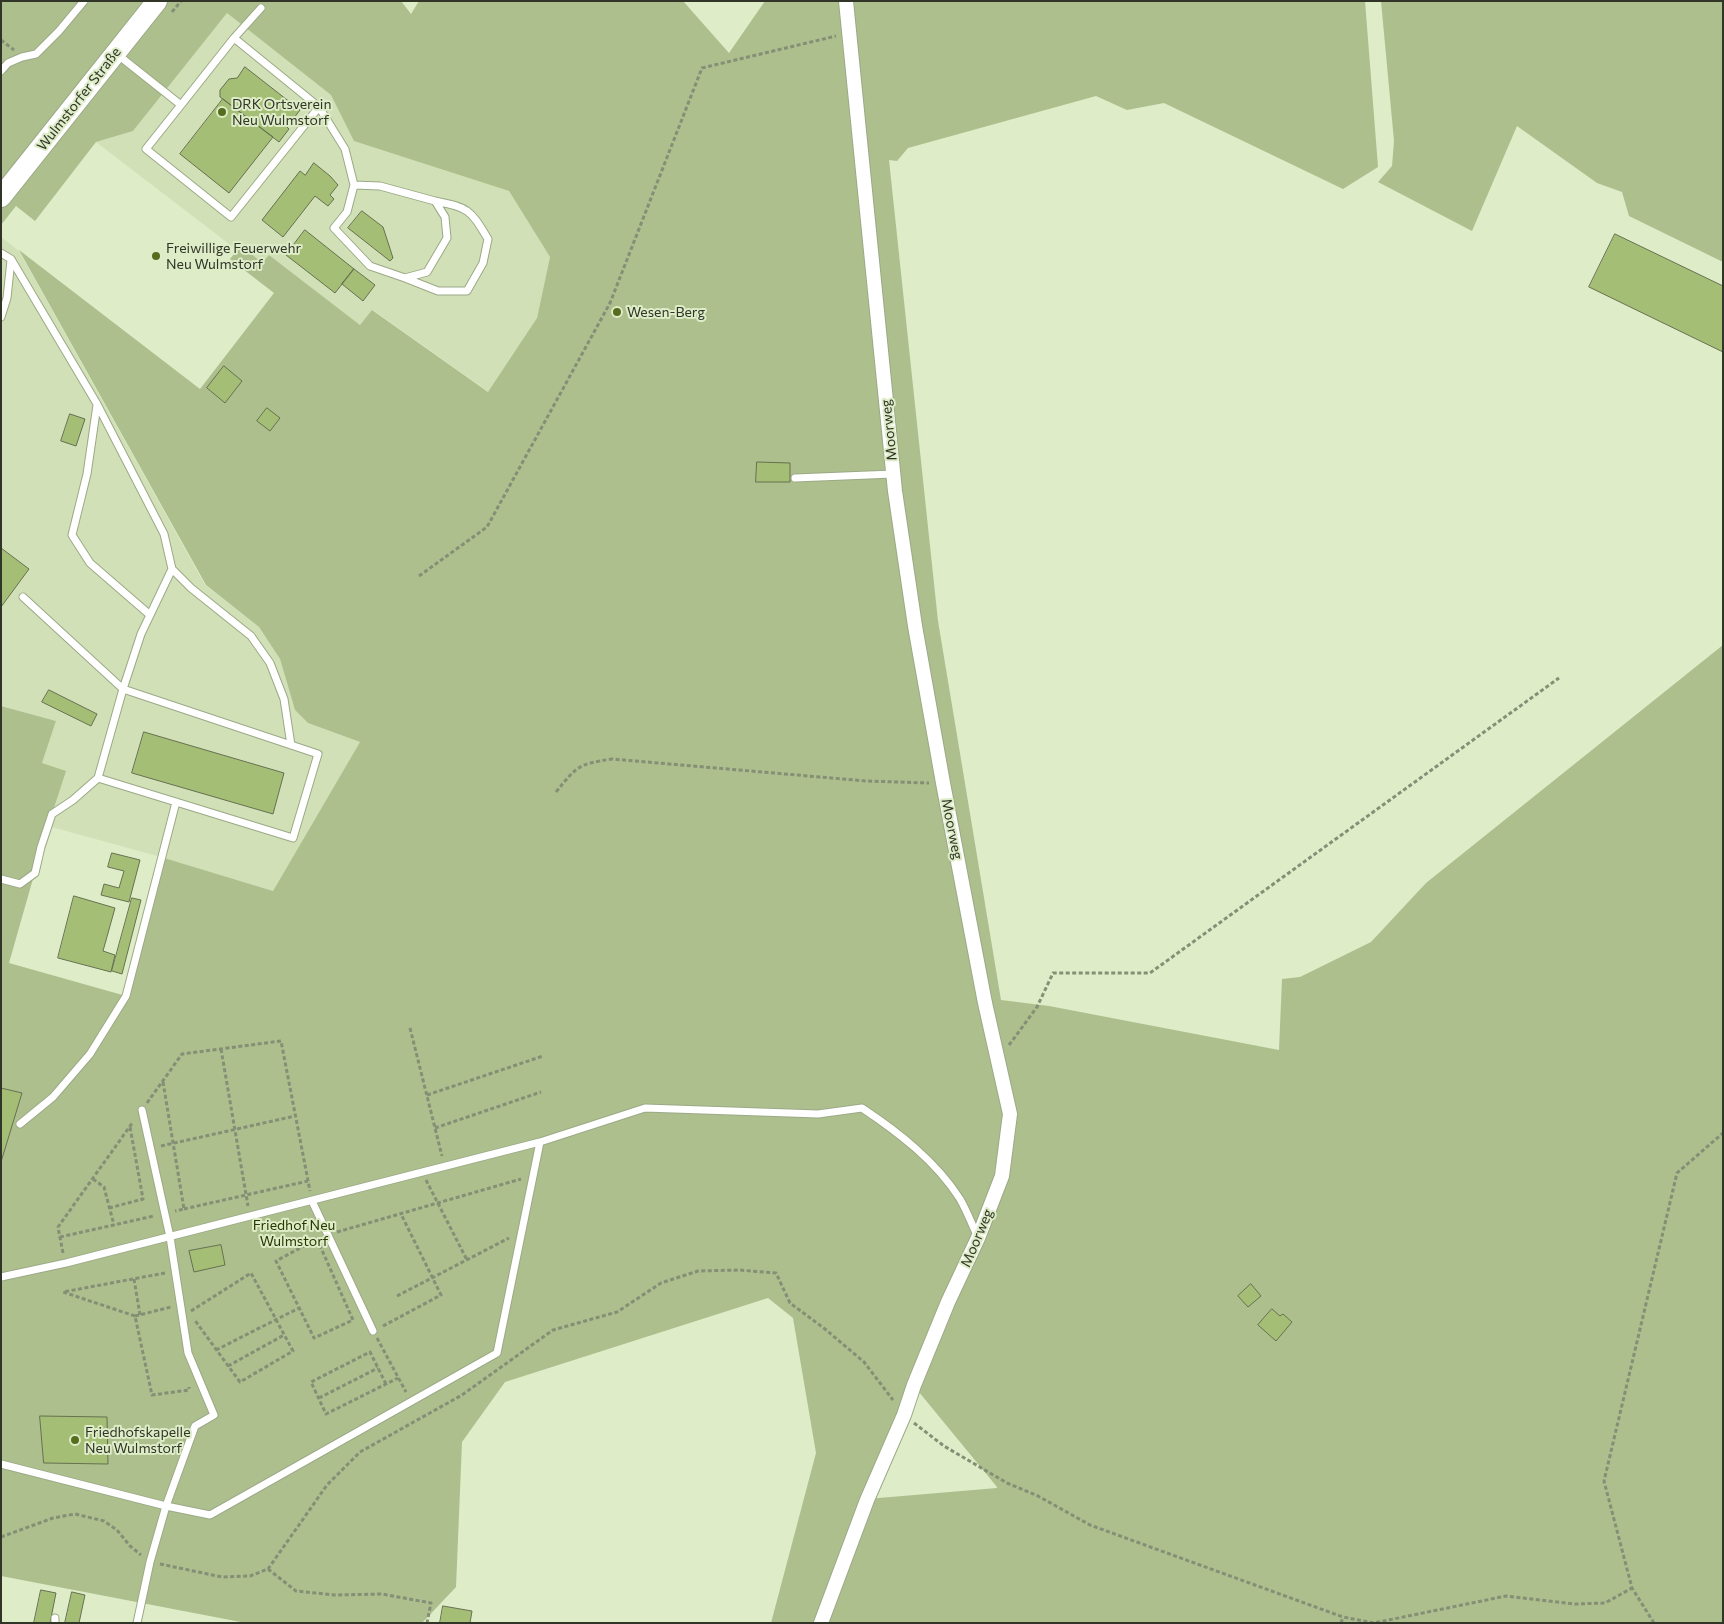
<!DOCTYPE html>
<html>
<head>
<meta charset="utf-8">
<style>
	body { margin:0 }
	#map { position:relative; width:1724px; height:1624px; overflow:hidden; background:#deecc8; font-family:Commissioner,sans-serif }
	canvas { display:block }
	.frame { position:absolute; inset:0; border:2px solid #303527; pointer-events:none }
</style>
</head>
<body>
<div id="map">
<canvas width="1724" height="1624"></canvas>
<div class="frame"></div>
</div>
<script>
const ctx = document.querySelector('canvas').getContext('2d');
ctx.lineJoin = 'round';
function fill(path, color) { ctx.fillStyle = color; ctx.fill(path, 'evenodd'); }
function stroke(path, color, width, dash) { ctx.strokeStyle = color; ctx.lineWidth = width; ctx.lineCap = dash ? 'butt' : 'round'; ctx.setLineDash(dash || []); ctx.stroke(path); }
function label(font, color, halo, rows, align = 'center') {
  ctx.font = font + ' Commissioner,sans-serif'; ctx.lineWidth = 4; ctx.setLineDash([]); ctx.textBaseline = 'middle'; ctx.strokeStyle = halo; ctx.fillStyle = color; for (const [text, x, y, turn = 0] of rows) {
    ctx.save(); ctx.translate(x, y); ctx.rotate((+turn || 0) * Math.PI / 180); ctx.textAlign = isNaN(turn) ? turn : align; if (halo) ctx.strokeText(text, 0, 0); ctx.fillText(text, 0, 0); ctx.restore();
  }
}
const built = new Path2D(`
	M227,13l104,82 24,46 154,50 41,66 -13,61 -48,74 -116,-82 -13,15 -91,-70 -7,8 -21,-17 -4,4 -141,-108 37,-11z
	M1,237l18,14 186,334 54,42 21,32 15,51 13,13 52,19 -87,149 -112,-34 -113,-31 17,-55 -23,-8 14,-42 -55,-15z`);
const green = new Path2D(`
	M1,1h400l10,13 8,-13h264l46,52 36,-52h600l13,166 -35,22 -179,-86 -37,7 -31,-14 -188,52 -11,13 -8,-1 49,461 63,379 48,6 230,44 3,-71 18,-2 71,-35 55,-59 297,-238v978h-952l45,-170 -23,-135 -25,-20 -263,84 -43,60 -6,145 -34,36h-176l-245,-47v-870l55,15 -14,42 24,8 -18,55 -39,137 117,33 35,-139 112,34 87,-149 -52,-19 -13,-13 -15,-51 -21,-32 -53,-42 -187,-335 181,139 74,-96 -44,-34 11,-14 21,18 7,-8 91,70 12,-15 116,82 49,-74 13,-61 -41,-66 -155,-50 -23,-46 -104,-82 -94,118 -37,11 -61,79 -19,-15 -15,19zM914,1386l83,101v1l-130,11z
	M1381,1h342v261l-94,-46 -7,-24 -25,-9 -80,-57 -45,105 -94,-49 14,-16 2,-25z`);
const building = new Path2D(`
	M245,67l55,43 -13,17 2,2 -10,13 -59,-45v-7l9,-11 8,-1z
	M223,99l50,38 -44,56 -49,-39z
	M314,163l16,13 8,9 -8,10 4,4 -6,7 -13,-10 -32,41 -21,-17 38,-49 5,4z
	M362,211l21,16 10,31 -3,3 -42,-33z
	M305,230l49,39 -19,24 -49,-38z
	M1615,234l108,52v66l-134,-65z
	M354,269l21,16 -12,16 -21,-17z
	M224,366l18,15 -17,22 -18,-15z
	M267,408l13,10 -10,13 -13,-10z
	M70,414l15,5 -9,27 -15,-5z
	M757,462l33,1v19h-34z
	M1,548l28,21 -28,38z
	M49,690l48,24 -6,12 -49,-24z
	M144,732l140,41 -11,41 -141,-41z
	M112,853l28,7 -11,42 -28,-7 3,-11 15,4 5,-17 -16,-4z
	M74,896l41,12 -12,43 12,4 -4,17 -53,-14z
	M132,898l9,2 -19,74 -10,-3z
	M1,1088l21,5 -21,69z
	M221,1245l4,20 -31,7 -5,-21z
	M1251,1284l10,12 -13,11 -10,-11z
	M1272,1309l8,7 3,-2 9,8 -16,19 -18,-16z
	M40,1416l67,1 1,47 -64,-1z
	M41,1590l15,3 -6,30h-16z
	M72,1592l13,3 -6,28h-14z
	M443,1606l29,5 -2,12h-30z`);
const path = new Path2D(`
	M172,12l9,-11
	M1,40l13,10
	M419,576l68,-49 123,-224 92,-235 134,-32
	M556,792c21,-26 22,-28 56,-33l254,22 63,2
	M410,1028l32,128
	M1009,1045l28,-38 16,-34h97l409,-295
	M221,1049l27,157
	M163,1082l21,127 -9,2
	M427,1095l116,-39
	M147,1103l35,-49 99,-13 29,150
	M435,1128l106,-36
	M161,1146l134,-30
	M93,1179l11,8 10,38
	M426,1180l41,80
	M109,1208l34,-9 -13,-72
	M184,1209l124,-28
	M337,1232l184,-53
	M60,1237l94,-21
	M317,1239l36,81 -39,18 -38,-77z
	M63,1253l-5,-26 75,-105
	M165,1273l-102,19 72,24 17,79 37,-5v-3
	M134,1279l6,36
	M397,1296l112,-58
	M191,1311l60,-38 42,78 -53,31 -46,-63
	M135,1316l36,-9
	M383,1326l58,-31 -40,-81
	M377,1338l29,54
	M216,1350l83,-42
	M228,1366l56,-31
	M386,1384l-16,-32 -59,30 15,32 72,-36
	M319,1398l59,-30
	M914,1423l30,23 63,37 31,13 52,29 253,92 31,6 132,-27 69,8 30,-1 27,-15
	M1,1537l52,-19 22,-4 29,7 13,9 13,16 11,9
	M160,1564l62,13 28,-1 18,-7 59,-84 33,-33 102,-57 91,-65 64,-18 44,-29 37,-12 41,-1 37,3 14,30 35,26 39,33 29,38
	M268,1569l28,22 39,4 47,-1 49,9 -4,20
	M1341,1623l2,-6
	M1654,1623l-22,-35 -28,-107 73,-308 46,-40`);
const service = new Path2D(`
	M234,38l27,-30
	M118,55l63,50 -35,44 85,68 88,-110 -85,-69 -53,67
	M1,71l7,-8 14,-6 14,-3 23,-23 25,-30
	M319,107l26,42 9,36 -7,27 -13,16 36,38 35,12 22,-6 20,-34 -2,-21 -10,-16 -55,-15 -26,-1
	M1,253l10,6 86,145 67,130 8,35 19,19 60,48 19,27 14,36 7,46
	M405,278l33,13h29l16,-28 5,-24c-18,-30 -19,-31 -53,-38
	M1,317l6,-19 4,-38
	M97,405l-10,69 -15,61 18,28 60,52
	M795,478l98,-4
	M23,597l100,92 195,65 -25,84 -195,-60 25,-89 18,-55 31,-65
	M1,879l19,5 15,-11 6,-26 11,-33 21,-14 25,-22
	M20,1124l33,-27 37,-43 36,-58 50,-194
	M312,1201l61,130
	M1,1277l65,-14 474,-121 105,-34 173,6 44,-6c36,24 74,53 98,91 7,12 12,26 18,38
	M1,1464l165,42 44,9 287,-162 43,-211
	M55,1623v-5
	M137,1623l13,-61 16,-56 29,-80 19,-11 -26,-62 -18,-116 -28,-127`);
const minor = new Path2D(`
	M821,1623l46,-123 37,-85 10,-30 34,-83 30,-64 24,-62 8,-62 -25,-111 -42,-220 -28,-157 -20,-135 -49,-490`);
const secondary = new Path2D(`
	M1,197l156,-196`);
const markers = [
	[222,112,5,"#566d1d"],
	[156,256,5,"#566d1d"],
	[617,312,5,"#566d1d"],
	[75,1440,5,"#566d1d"]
];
const streetNames = [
	["Wulmstorfer Straße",79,99,-52],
	["Moorweg",889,430,-96],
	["Moorweg",952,829,79],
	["Moorweg",977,1238,-67]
];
const poiNames = [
	["DRK Ortsverein",232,104],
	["Neu Wulmstorf",232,120],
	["Freiwillige Feuerwehr",166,248],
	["Neu Wulmstorf",166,264],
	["Wesen-Berg",627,312],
	["Friedhofskapelle",85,1432],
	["Neu Wulmstorf",85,1448]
];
const parkNames = [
	["Friedhof Neu",294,1225],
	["Wulmstorf",294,1241]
];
fill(built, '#d1e0b6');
fill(green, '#adbf8d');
fill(building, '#a5be76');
stroke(building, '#667151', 1);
stroke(service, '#9ca987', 9);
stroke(minor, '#9ca987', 16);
stroke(secondary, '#9ca987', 22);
stroke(path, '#858f76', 3, [4, 2.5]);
stroke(service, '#fff', 7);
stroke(minor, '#fff', 14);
stroke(secondary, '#fff', 20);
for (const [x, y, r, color] of markers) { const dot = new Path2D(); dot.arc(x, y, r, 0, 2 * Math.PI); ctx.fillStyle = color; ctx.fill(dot); stroke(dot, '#deecc8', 2); }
label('14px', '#303527', '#deecc8', streetNames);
label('14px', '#303527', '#deecc8', poiNames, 'left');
label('14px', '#293700', '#deecc8', parkNames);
</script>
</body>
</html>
